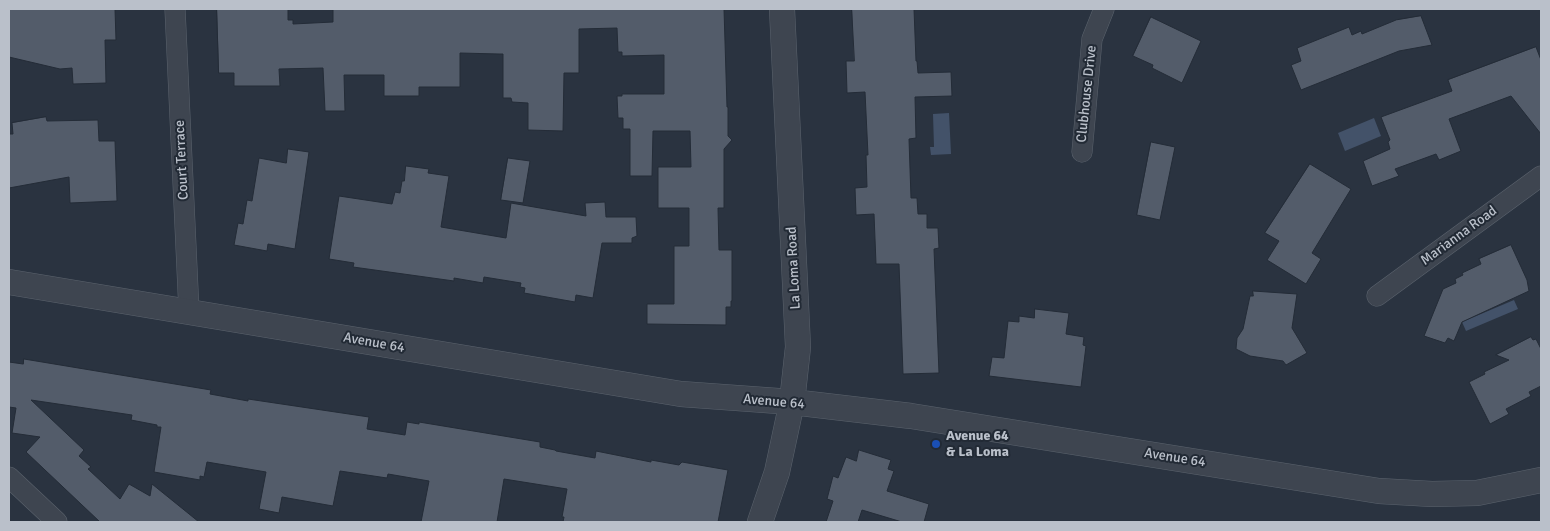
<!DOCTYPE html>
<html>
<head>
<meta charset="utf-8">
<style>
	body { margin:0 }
	#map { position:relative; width:1550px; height:531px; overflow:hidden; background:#2a3340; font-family:Signika,sans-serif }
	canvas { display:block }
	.frame { position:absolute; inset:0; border:10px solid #bac0ca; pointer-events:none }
</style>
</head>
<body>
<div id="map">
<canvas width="1550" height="531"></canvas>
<div class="frame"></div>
</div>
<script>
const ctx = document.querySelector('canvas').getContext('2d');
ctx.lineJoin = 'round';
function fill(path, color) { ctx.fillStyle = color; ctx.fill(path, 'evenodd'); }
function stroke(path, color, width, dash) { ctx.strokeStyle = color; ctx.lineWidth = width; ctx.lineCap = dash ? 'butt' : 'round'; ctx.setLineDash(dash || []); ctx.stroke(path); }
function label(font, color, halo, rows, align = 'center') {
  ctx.font = font + ' Signika,sans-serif'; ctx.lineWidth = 4; ctx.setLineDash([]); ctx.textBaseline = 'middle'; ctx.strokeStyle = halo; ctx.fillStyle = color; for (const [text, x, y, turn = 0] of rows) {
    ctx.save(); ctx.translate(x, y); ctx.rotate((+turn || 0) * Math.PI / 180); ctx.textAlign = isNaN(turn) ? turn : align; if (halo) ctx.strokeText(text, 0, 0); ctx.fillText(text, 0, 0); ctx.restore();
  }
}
const water = new Path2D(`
	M949,113l2,41 -20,1 -1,-8h4l-1,-33z
	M1374,118l7,18 -36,15 -7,-18z
	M1514,300l4,9 -52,22 -4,-9z`);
const building = new Path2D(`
	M9,9h106l1,31h-11l1,43 -33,1 -1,-16 -12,1 -51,-12z
	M217,9h71v11h5v4l40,-2v-13h391l3,98h1v29l4,4 -8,9v59h-6l1,42h13v51h-1v6h-5v18l-79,-1v-20h27v-58h15v-38h-31v-41h33l-1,-36h-37l-1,45h-22v-47h-7v-11h-5l-1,-22h5v-2h42v-39l-42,1v-4h-4l-1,-24 -38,1v44h-15l-1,58 -35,-1v-27l-16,-1 -1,-4h-8v-44h-4l-39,-1v34h-41v9h-35v-21h-40l1,36h-20l-2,-43 -44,1 1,17h-46v-13h-15z
	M852,9h62l2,52h1l1,12 33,-1 1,24 -37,1 1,41 -7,1 2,59h6l1,16h9v14h11l1,20 -5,1 5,124 -36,1 -4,-110h-23l-2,-50 -18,1 -1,-27 12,-1 -1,-32h2l-3,-63 -18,1 -1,-32h8z
	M1421,16l11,29 -33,6 -98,39 -10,-25 10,-4 -4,-13 52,-21 3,8 9,-4 1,3 34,-14z
	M1151,17l50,24 -19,42 -30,-15 1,-3 -20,-9z
	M1536,47l5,13v74l-30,-38 -62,23 12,32 -22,9 -3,-6 -41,15 4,7 -27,10 -9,-25 27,-12 -2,-7 2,-2 -9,-23 71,-26 -4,-11z
	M46,117l1,4 51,-1 1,21h16l2,60 -47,2 -1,-26 -60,11v-54h4l-1,-11z
	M1151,142l24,5 -15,73 -23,-5z
	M288,149l21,3 -14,97 -27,-5 -1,7 -33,-6 4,-22 5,1 4,-24 5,1 7,-43 27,5z
	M508,158l22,3 -7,42 -22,-3z
	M1310,164l41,25 -39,64 9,6 -15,25 -39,-24 12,-19 -14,-8z
	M406,166l23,3 -1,4 21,3 -8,51 65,11 5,-35 75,13 -1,-13 20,-1 1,15h30l1,19 -5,2v5h-30l-9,55 -17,-3 -1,7 -51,-9 1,-5 -5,-1 1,-4 -37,-6 -1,6 -29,-5v3l-101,-14 1,-4 -25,-4 10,-63 53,8 3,-12 5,1 2,-12h2z
	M1511,245l16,35 2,11 -67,31 -8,19 -6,-3 -3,5 -21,-7 19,-47 13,-6 -1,-4 8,-4 -1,-2 19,-9 -2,-5z
	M1253,291l44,3 -5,34 15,25 -21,12 -3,-4 -33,-5 -14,-7 1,-11 6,-9 7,-33h3z
	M1035,309l34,4 -3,21 18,3 -1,8 3,1 -5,41 -92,-11 3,-19 12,1 4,-37 11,1v-6l15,2z
	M1531,337l2,3 3,-1 5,10v37l-12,6 2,4 -25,13 3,5 -19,10 -21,-42 16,-8 -1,-2 25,-12 -13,-5z
	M24,359l187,31 -1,4 38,7v-2l121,18 -2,12 38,6 2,-13 12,2v-2l121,20v5l15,3 1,1 39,7 1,-7 55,11v-2l28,5 3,-3 46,8 -10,52h-155l1,-5h-2l5,-28 -63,-10 -7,43h-76l8,-41 -41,-7 -1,4 -47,-7 -7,35 -51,-9 -3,16 -20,-4 7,-37 -59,-10 -3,15 -4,-1v4l-46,-8 7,-45h-4v-2l-26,-5 1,-5 -101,-15 53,50 -5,6 12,11 -3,2 32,30 9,-15 21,12 2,-12 47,38h-99l-74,-70 14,-15 -28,-4 4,-25 -7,-1v-45l14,2z
	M859,450l32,10 -3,9 6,2 -7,20 42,13 -5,18h-22l-40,-12 -4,12h-32l7,-21 -6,-2 6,-23 5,2 8,-21 10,4z`);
const minor = new Path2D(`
	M175,9l14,303
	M1082,152l10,-113 12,-30
	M1377,296l164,-120
	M9,477l48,45`);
const tertiary = new Path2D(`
	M9,282l672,112 111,8 119,14 468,75 53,3 45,-1 64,-13
	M760,522l17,-50 15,-70 6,-55 -16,-338`);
const markers = [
	[936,444,5,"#1a4fb4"]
];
const streetNames = [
	["Clubhouse Drive",1087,94,-84],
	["Court Terrace",182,160,-93],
	["Marianna Road",1459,236,-36],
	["La Loma Road",794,268,-93],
	["Avenue 64",374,343,10],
	["Avenue 64",774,402,5],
	["Avenue 64",1175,458,9]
];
const poiNames = [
	["Avenue 64",946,436],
	["& La Loma",946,452]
];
fill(water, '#435269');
fill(building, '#535c6a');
stroke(building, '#242c37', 1);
stroke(minor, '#5b636d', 21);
stroke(tertiary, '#5b636d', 26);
stroke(minor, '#3e4550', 20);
stroke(tertiary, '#3e4550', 25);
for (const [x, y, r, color] of markers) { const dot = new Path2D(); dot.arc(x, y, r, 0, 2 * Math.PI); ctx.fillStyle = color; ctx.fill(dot); stroke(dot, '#222a35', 2); }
label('14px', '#bac0ca', '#222a35', streetNames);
label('bold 14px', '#bac0ca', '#222a35', poiNames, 'left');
</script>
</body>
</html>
